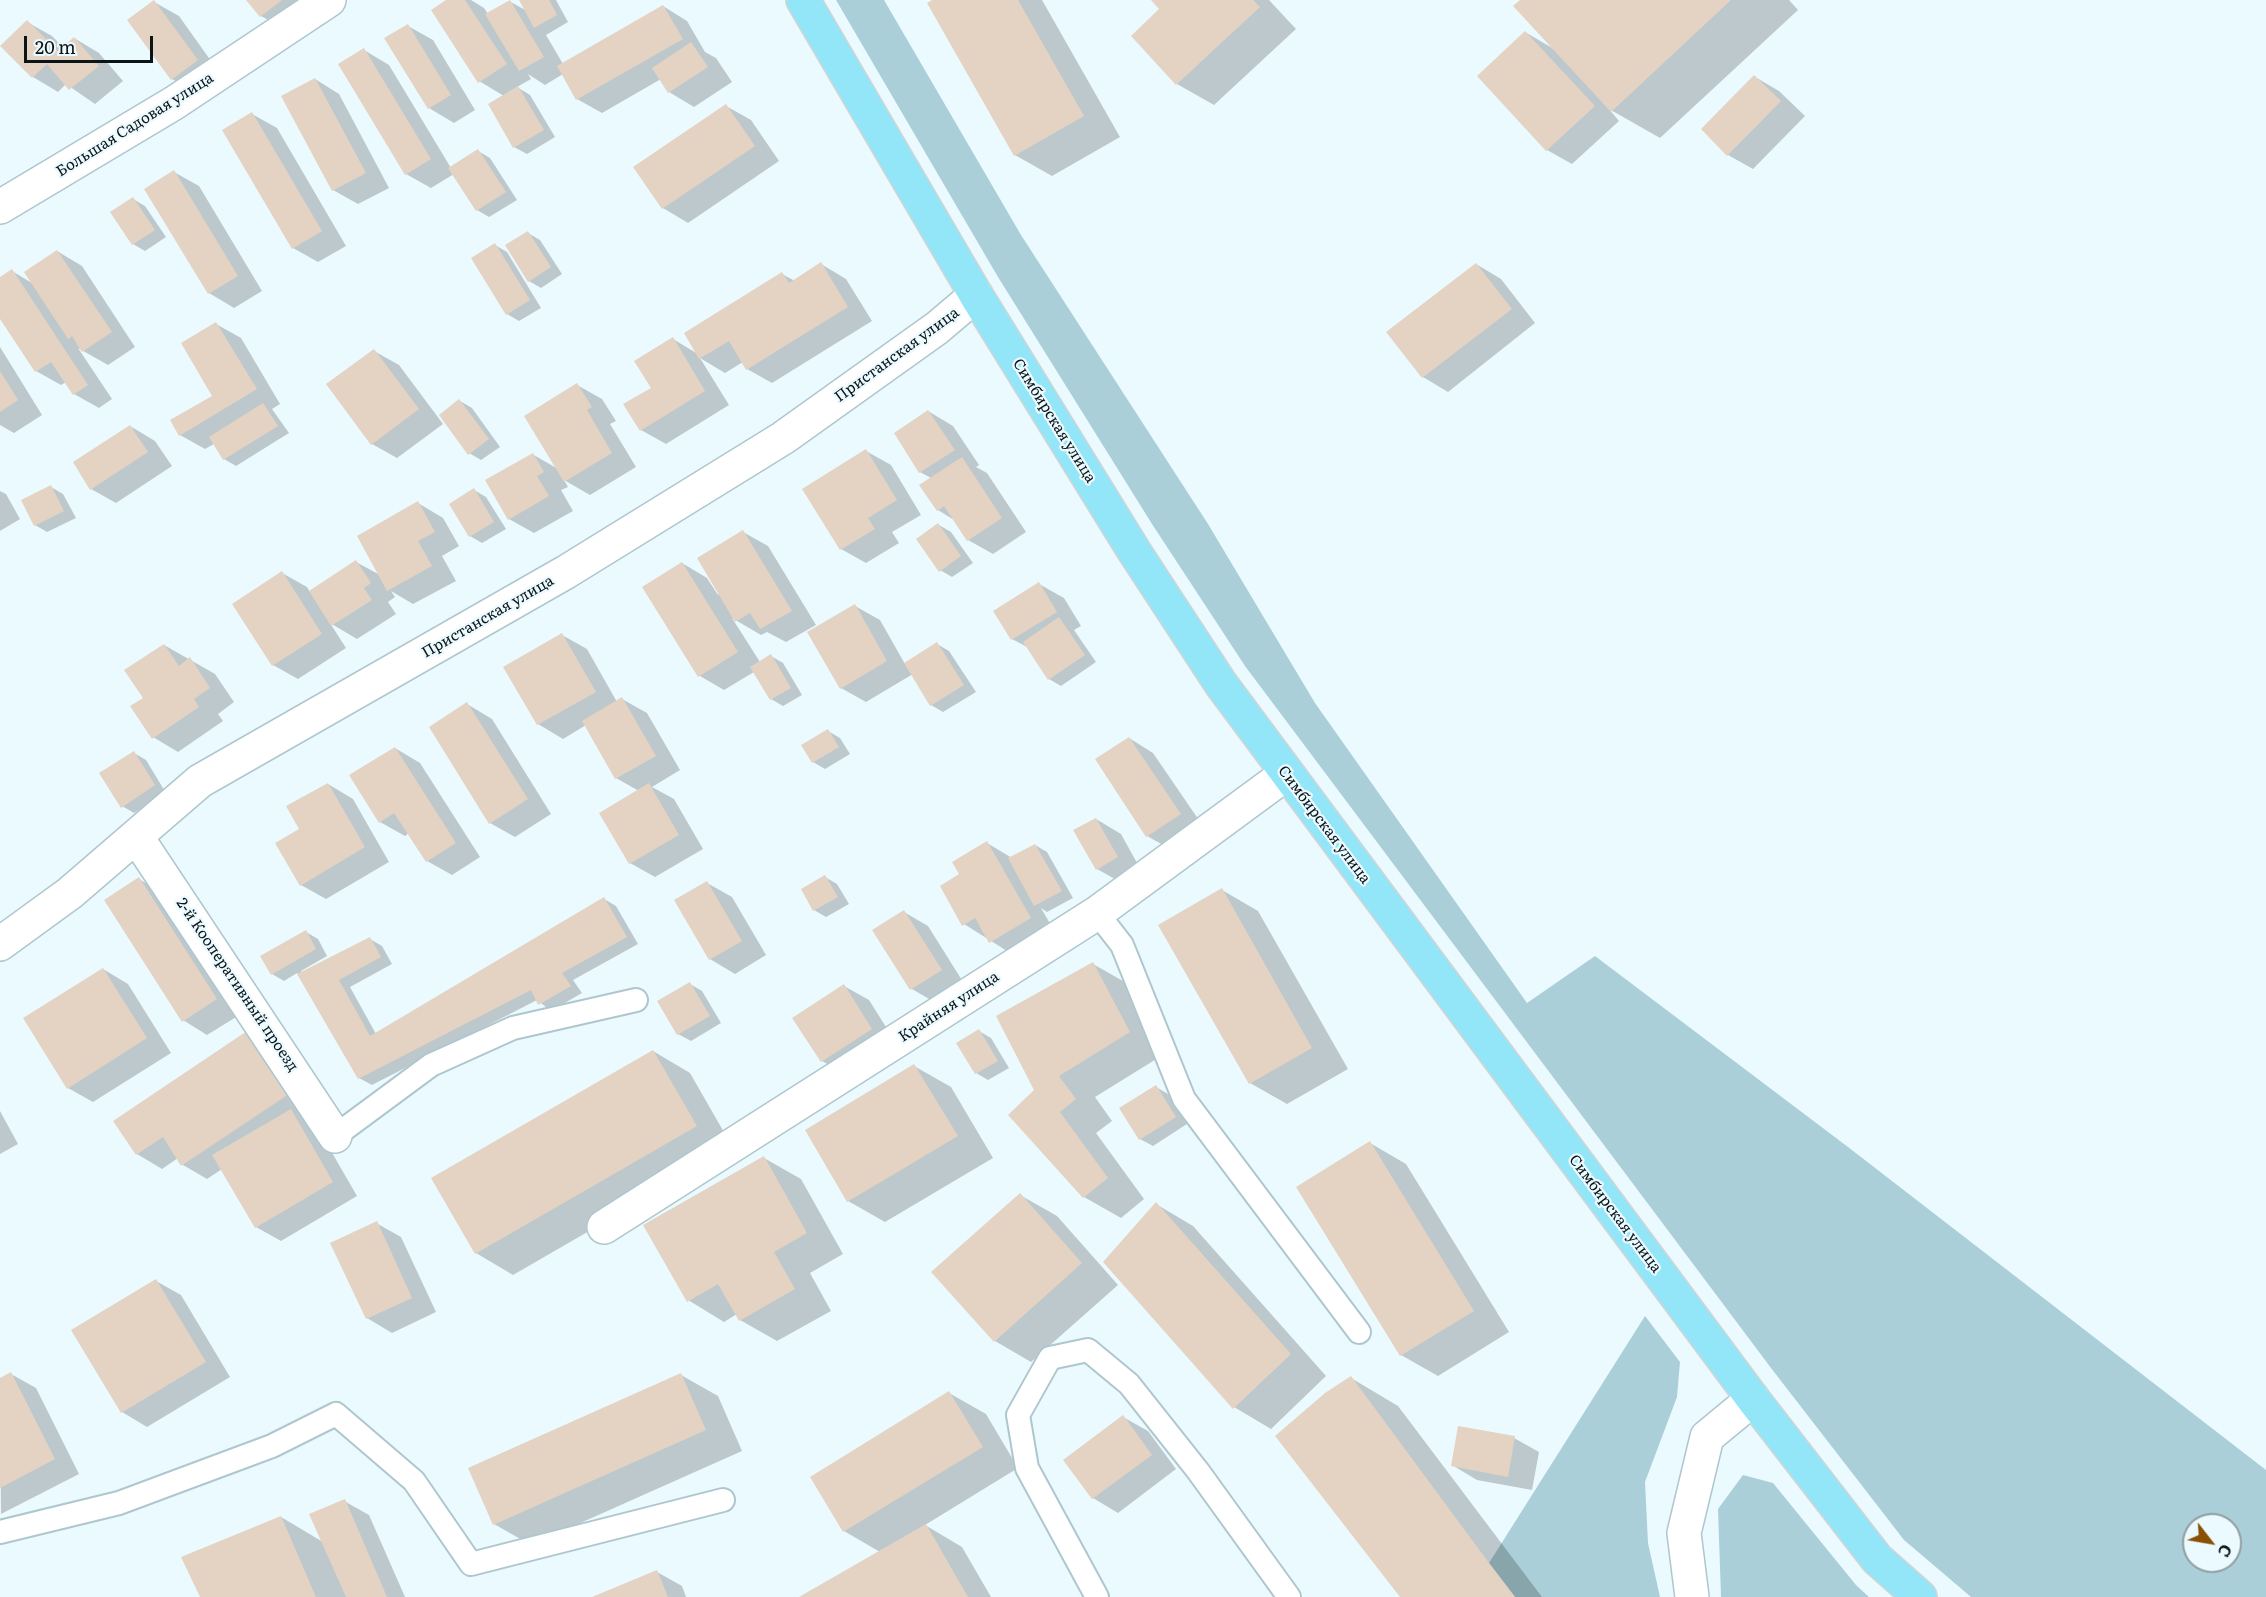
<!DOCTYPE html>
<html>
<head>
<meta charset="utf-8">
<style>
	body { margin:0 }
	#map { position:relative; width:2266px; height:1597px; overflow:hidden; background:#ebfaff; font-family:Literata,serif }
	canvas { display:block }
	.north { position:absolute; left:2182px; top:1513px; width:60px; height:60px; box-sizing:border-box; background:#ebfaff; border:2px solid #919ea2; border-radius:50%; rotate:121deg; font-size:16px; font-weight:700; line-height:24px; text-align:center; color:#0b1416 }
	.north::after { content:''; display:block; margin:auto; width:21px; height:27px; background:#895004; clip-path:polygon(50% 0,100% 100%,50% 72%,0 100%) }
	.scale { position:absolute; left:24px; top:36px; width:129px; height:27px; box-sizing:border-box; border:3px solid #0b1416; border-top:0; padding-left:8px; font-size:18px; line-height:21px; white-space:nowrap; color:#0b1416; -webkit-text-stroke:4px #ebfaff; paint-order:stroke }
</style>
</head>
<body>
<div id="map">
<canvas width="2266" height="1597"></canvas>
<div class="north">С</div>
<div class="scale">20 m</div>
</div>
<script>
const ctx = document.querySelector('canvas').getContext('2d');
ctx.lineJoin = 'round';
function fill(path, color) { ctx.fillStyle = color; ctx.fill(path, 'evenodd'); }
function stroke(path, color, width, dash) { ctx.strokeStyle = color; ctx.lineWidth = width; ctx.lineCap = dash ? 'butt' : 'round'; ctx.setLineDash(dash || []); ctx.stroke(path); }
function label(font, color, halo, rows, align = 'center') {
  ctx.font = font + ' Literata,serif'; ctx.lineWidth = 4.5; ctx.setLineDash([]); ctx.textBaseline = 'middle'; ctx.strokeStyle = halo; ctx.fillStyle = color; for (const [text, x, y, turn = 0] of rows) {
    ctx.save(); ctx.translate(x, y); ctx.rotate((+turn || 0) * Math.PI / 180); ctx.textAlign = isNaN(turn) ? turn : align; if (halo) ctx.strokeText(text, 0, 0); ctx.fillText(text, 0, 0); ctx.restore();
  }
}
const green = new Path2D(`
	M836,0h48l137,235 187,289 107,179 212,300 68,-47 253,191 418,323v127h-295l-67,-57 -133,-172 -526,-702 -93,-142 -154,-247zM2194,1525h36v36h-36z
	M1645,1316l35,46 -3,35 -32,85 3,61 12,54h-145l-26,-34z
	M1743,1475l30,8 83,102 13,12h-148l-3,-88z`);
const shadow = new Path2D(`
	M248,0h80l-30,37 -37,-21z
	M449,0h22l13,8 4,6 21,-13 18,10 -6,-11h35l12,22 -22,13 17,29 100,-58 24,15 18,31 11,6 16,24 -38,25 -25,-15 -8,-13 -59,34 -25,-14 -14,-25 -18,11 -17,-11 3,5 -14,8 13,8 25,42 -28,17 -13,-7 -10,-51 -25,-15z
	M935,0h107l78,137 -68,39 -37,-21z
	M1153,0h116l27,29 -82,76 -37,-21 -16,-75z
	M1522,0h267l9,10 -138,128 -51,-29 10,12 -47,43 -25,-14 -22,-118 29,17z
	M154,2l25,14 42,59 -24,18 -25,-14z
	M27,22l25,14 12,12 10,-10 25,15 24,28 -28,23 -29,-20 -8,8 -25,-15 -30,-31z
	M408,26l25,14 42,70 -21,13 -25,-15z
	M364,50l25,15 62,103 27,-17 12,7 27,42 -28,17 -12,-7 -23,-36 -23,14 -25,-14z
	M1755,77l24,14 26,25 -52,53 -25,-14z
	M315,79l24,15 50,94 -31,16 -25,-14z
	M726,106l25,14 28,41 -91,62 -25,-15 -28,-41z
	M252,114l25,14 69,118 -28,16 -25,-14z
	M174,172l25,14 63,105 -28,17 -25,-15z
	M133,199l12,7 21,31 -21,14 -12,-7z
	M528,233l12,7 22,34 -21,14 -12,-7z
	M495,245l12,7 34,56 -22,13 -12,-7z
	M57,251l25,15 53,81 -27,18 -30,-17 34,51 -13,9 -25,-14 -8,-12 -5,3 -25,-14 -36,-55v-37l12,-8 20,12z
	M821,264l25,15 26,42 -100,62 -25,-14 -4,-7 -18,11 -25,-15 29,47 -63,39 -25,-14 12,-41 20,-50 25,15 84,-80 13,7z
	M1476,264l25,15 34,44 -87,69 -25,-15 -35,-45z
	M216,324l25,14 39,66 -8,5 17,24 -53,33 -12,-7 -10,-15 -9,5 -25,-14 34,-39z
	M0,347l42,68 -28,18 -14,-8z
	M374,351l25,14 44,59 -46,34 -25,-14z
	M577,385l25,14 14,22 -6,3 26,43 -46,28 -26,-15 4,7 -7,3 12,21 -39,22 -25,-14 23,-65 26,15z
	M460,401l12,7 28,39 -19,13 -12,-7z
	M928,411l25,15 26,39 -3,2 11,6 39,59 -33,22 -25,-14 -14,-20 -16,-10 -7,-32 -11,-6z
	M130,426l25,15 17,25 -56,37 -25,-14z
	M866,451l25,14 30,50 -29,17 7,11 -33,20 -25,-14z
	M51,487l12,7 13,24 -29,14 -12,-7z
	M474,490l12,7 20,32 -24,14 -12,-7z
	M0,491l6,3 14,25 -20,12z
	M418,503l25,15 16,28 -17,10 14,25 -43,23 -22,-13 4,6 -7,5 8,12 -39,25 -27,-16 16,25 -48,31 -25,-14 9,-92 25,14 3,5 46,-30 24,13z
	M939,525l12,7 22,31 -21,14 -12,-7z
	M743,532l25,14 48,79 -30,17 -19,-10 -6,3 -29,-17 28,44 11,-6 12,7 19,32 -19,11 -12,-7 -17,-27 -30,18 -24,-14 -18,-113 25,15 11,17z
	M1039,584l25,14 17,28 -7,4 22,32 -35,24 -12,-7 -20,-31 -17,-9 -17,-28z
	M855,606l25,14 25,44 32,-20 12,7 27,41 -33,20 -12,-7 -18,-31 -47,28 -25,-14z
	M562,635l25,14 30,53 5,-3 25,14 33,57 -28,17 22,12 29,50 -48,28 -25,-14 9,-72 -23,-13 -30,-53 -23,14 -25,-15z
	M164,645l51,29 19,28 -16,12 5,7 -45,31 -25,-15 -8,-39z
	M467,704l25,15 59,95 -36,23 -25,-14z
	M828,731l12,7 10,16 -25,15 -12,-7z
	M1129,738l24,15 52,76 -33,21 -25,-14z
	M395,748l25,15 60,94 -28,18 -25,-14 -18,-28 -4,3 -25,-14z
	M134,753l12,7 20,33 -32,20 -12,-7z
	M328,784l25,15 36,63 -63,37 -25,-14v-56z
	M1096,819l25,15 21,38 -20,11 -25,-14z
	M987,843l25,15 23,-13 12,7 26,46 -26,14 -6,-4 14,24 -40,24 -51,-32 -3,-49z
	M825,877l12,7 12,20 -23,13 -12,-7z
	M139,879l25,15 77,120 -34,21 -24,-15z
	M707,883l25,14 34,58 -31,19 -25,-15z
	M1222,890l36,21 90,158 -61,35 -37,-21z
	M604,899l12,7 22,38 -65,36 9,13 -31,18 -14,-11 -165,85 -13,-7 -62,-105 -13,8 -12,-7 34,-42 12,7 9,17 -26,15 1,2 68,-34 12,7 10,18 -42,23 26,47z
	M904,912l24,14 37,59 -29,18 -24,-14z
	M1093,964l37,21 36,68 -71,44 17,24 -16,12 48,66 -23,19 -37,-21 -48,-107z
	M103,969l25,15 43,69 -78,49 -25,-14z
	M690,984l12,7 19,32 -30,18 -13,-7 -19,-33z
	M844,986l25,14 27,43 -49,32 -25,-14z
	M250,1031l66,76 -15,10 15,8 41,71 -76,45 -25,-14 -34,-58 -15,10 -24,-14 -5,-7 -16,11 -25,-15z
	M979,1031l12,7 18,30 -21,12 -12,-7z
	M653,1051l37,22 43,75 -220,127 -37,-22z
	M914,1066l37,21 42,71 -108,64 -37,-21z
	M1156,1087l12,7 19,30 -34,22 -13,-7z
	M0,1111l18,33 -18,10z
	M1370,1143l36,21 103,168 -71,44 -37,-21z
	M764,1158l37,21 42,75 -33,19 21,38 -54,30 -37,-21 -3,-6 -13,8 -36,-22z
	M1020,1195l37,21 61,69 -87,77 -36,-21z
	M1156,1204l37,22 133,150 -55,53 -37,-22z
	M376,1223l25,14 35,75 -44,21 -25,-15z
	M156,1281l25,14 49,82 -83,50 -25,-15z
	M11,1374l25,14 43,86 -78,40 -1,-134z
	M681,1375l37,21 24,55 -211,94 -37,-21z
	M1351,1378l47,28 144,191h-140z
	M949,1393l37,21 32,54 -93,57 37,22 29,50h-189l78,-45 -36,-21z
	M1123,1417l25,14 28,38 -58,44 -25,-15z
	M1514,1438l25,14 -7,38 -55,-10 -25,-15z
	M344,1501l25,14 36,82h-203l79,-80 42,25z
	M657,1572l25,14 4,11h-90z`);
const building = new Path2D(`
	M154,0l44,60 -27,20 -44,-60z
	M246,0h36l-22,17z
	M446,0h19l42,64 -29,19 -47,-73z
	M510,0l34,57 -25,14 -34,-57z
	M519,0h30l8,15 -23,13z
	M932,0h86l66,116 -70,40 -87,-153z
	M1151,0h102l7,7 -84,78 -45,-49 28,-27z
	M1520,0h211l-120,112 -98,-106z
	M663,5l20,34 -107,61 -19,-34z
	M27,20l31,31 16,-14 25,29 -30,24 -22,-26 -15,14 -32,-32z
	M408,24l43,71 -23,14 -44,-71z
	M1525,31l70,75 -49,45 -69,-75z
	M691,42l17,25 -40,26 -16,-25z
	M364,48l67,111 -26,16 -67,-111z
	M1754,75l27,26 -54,55 -26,-27z
	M315,78l51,95 -34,18 -51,-95z
	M518,86l26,44 -31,18 -25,-44z
	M726,104l29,42 -93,63 -29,-42z
	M252,112l70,119 -30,18 -70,-119z
	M478,149l28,43 -30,19 -28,-43z
	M174,170l64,106 -30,18 -64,-105z
	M133,197l22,33 -23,15 -22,-33z
	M528,231l23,36 -23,15 -23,-37z
	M495,243l35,57 -24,15 -35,-57z
	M57,250l55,82 -30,20 -10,-16 -4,3 -44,-67z
	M821,262l27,45 -102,63 -17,-29 -30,18 -15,-26 98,-61 7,11z
	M1476,263l36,46 -90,69 -36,-46z
	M12,269l76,116 -15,10 -22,-33 -16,10 -35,-53v-42z
	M216,322l41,67 -78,47 -9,-16 42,-24 -31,-53z
	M673,337l32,54 -65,40 -17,-27 28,-16 -17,-27z
	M374,349l45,60 -48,36 -45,-61z
	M0,371l18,29 -18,12z
	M577,383l15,24 -5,3 25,43 -48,29 -40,-66z
	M459,399l30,40 -21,16 -29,-40z
	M263,403l15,23 -55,34 -14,-23z
	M928,410l27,40 -36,23 -25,-40z
	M130,425l18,27 -58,38 -17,-28z
	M866,449l31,51 -29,18 7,11 -35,21 -38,-61z
	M533,453l11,19 -7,4 12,20 -41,24 -23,-40z
	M962,457l40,61 -35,23 -23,-35 -7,5 -18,-26z
	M51,485l13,26 -30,15 -13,-26z
	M474,488l20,34 -25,15 -20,-33z
	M418,501l17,31 -17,9 14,25 -45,25 -30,-55z
	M938,523l23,33 -22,16 -23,-33z
	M743,530l49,81 -32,18 -10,-16 -15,9 -38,-64z
	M356,560l15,23 -7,5 8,12 -41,26 -22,-35z
	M682,562l56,90 -40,25 -56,-90z
	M282,571l40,63 -50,32 -40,-62z
	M1039,582l18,30 -46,28 -18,-29z
	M855,604l32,57 -47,28 -33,-57z
	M1059,617l26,38 -37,25 -25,-38z
	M562,633l34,59 -59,33 -34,-58z
	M937,642l27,43 -34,21 -26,-43z
	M164,644l15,22 11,-9 20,31 -16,11 5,8 -47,32 -22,-33 13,-8 -19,-28z
	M771,654l20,34 -21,12 -20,-33z
	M622,697l34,59 -41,23 -33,-58z
	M467,702l61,97 -39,25 -60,-97z
	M828,729l11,18 -27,16 -11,-18z
	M1129,737l52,77 -35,23 -51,-78z
	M395,747l61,96 -30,19 -32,-49 -15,10 -30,-48z
	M134,751l21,34 -34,23 -22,-35z
	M328,783l37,64 -65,39 -25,-43 24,-14 -13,-23z
	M649,783l30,52 -50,29 -30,-51z
	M1096,818l22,39 -22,13 -23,-40z
	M987,841l44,77 -42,25 -14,-25 -13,8 -22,-40 19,-12 -7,-12z
	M1035,844l27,47 -28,15 -26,-48z
	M825,875l13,22 -25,14 -12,-22z
	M139,877l78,122 -35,23 -78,-122z
	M707,881l35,60 -33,19 -35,-60z
	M1222,888l90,160 -63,36 -91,-159z
	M604,897l23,40 -65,36 9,13 -33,19 -7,-15 -173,89 -61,-105 73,-37 11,20 -42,23 31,56z
	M904,910l38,60 -32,20 -38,-60z
	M306,930l10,19 -45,26 -11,-19z
	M1093,962l37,70 -71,44 17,23 -16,13 48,66 -25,20 -75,-83 26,-25 -38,-74z
	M103,968l44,70 -80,51 -44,-71z
	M690,982l20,34 -33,19 -20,-34z
	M844,984l28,45 -51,33 -29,-44z
	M250,1029l42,63 -111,74 -18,-29 -27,18 -23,-34z
	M979,1029l19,32 -23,13 -19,-31z
	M653,1050l44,76 -222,128 -44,-76z
	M914,1064l44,72 -111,66 -42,-72z
	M1156,1085l20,32 -37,23 -20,-32z
	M291,1109l42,73 -78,46 -43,-73z
	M1370,1141l104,170 -74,45 -104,-169z
	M764,1156l43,77 -33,19 21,37 -56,32 -21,-37 -31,18 -44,-77z
	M1020,1193l62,70 -88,79 -63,-70z
	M1156,1202l135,152 -58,55 -130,-147z
	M377,1221l35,77 -46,21 -36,-76z
	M156,1279l50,83 -85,51 -50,-83z
	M11,1372l44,87 -55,29v-110z
	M681,1373l25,57 -213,95 -25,-57z
	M1351,1376l138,187 26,34h-115l-125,-161 50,-43z
	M949,1391l34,56 -140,85 -33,-55z
	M1123,1415l29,40 -60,44 -29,-39z
	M1458,1426l57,10 -7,41 -57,-11z
	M345,1499l42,98h-41l-37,-83z
	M281,1516l35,81h-116l-19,-40z
	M926,1524l42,73h-169z
	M657,1570l11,27h-76z`);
const service = new Path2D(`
	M1097,913l25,32 62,154 175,233
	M335,1136l96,-71 82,-37 123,-28
	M0,1532l119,-29 153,-57 64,-32 78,67 57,83 252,-64
	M1097,1597l-70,-129 -9,-53 32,-57 38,-8 41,34 69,87 91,126`);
const minor = new Path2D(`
	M0,207l174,-104 155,-103
	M136,836l199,300
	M0,944l70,-51 130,-112 366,-209 217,-134 154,-110 39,-33
	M604,1227l493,-314 189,-139
	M1692,1597l-8,-64 23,-96 46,-38`);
const primary = new Path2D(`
	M803,0l173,295 158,256 87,133 532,715 124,160 43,38`);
const streetNames = [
	["Большая Садовая улица",135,125,-32],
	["Пристанская улица",897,355,-36],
	["Симбирская улица",1054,421,58],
	["Пристанская улица",488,617,-30],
	["Симбирская улица",1324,825,53],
	["2-й Кооперативный проезд",237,985,56],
	["Крайняя улица",949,1007,-33],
	["Симбирская улица",1615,1214,53]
];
fill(green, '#abcfd8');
fill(shadow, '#0003');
fill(building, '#e4d2c2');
stroke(service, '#aec7ce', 26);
stroke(minor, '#aec7ce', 36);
stroke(primary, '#d3d5d5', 36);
stroke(service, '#fff', 22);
stroke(minor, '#fff', 33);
stroke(primary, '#93e5f8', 33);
label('15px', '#0b1416', '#ebfaff', streetNames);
</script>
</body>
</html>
